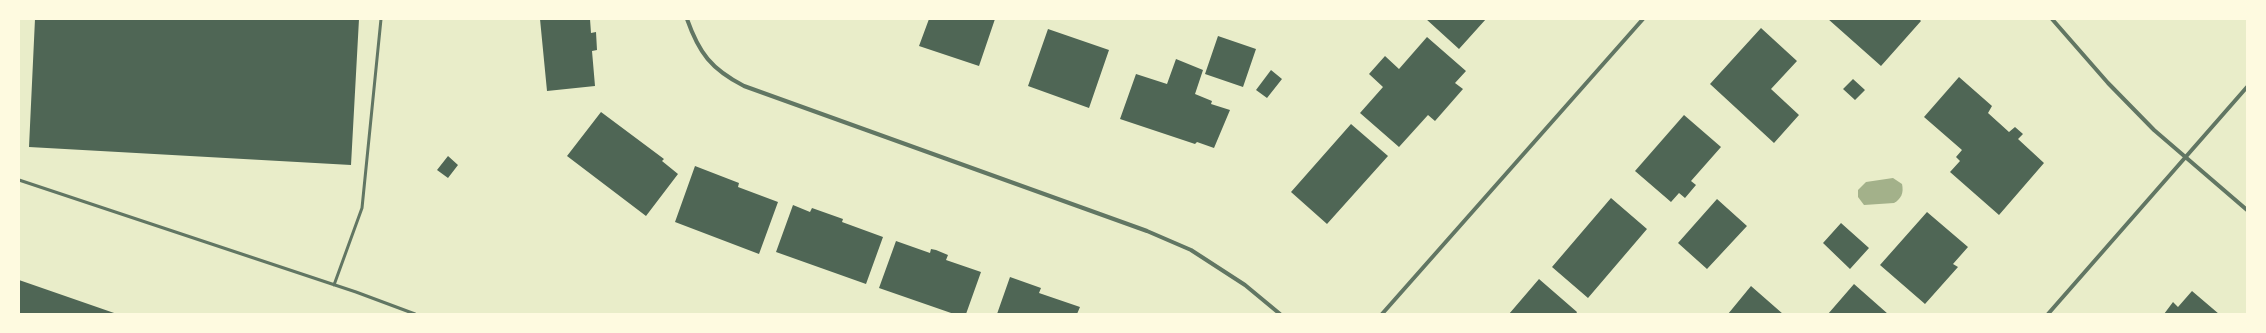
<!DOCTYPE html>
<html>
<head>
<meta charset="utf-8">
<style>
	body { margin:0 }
	#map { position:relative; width:2266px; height:333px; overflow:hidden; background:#e9edc9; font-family:Montserrat,sans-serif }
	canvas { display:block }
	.frame { position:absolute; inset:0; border:20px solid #fefae0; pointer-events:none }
</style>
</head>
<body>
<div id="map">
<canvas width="2266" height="333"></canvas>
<div class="frame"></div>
</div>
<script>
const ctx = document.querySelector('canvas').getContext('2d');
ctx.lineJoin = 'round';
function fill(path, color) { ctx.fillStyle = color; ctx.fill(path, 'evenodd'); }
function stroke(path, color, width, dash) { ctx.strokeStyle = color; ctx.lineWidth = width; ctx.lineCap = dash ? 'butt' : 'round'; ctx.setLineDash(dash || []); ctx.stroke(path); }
const water = new Path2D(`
	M1893,178l9,6c2,9 -1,15 -8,19l-30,2 -6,-8v-7l8,-8z`);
const building = new Path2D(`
	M35,19h324l-8,146 -322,-18z
	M540,19h50l1,14 5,-1 1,18 -5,1 3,35 -48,5z
	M929,19h66l-16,47 -60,-20z
	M1426,19h60l-27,30z
	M1828,19h91l2,2 -40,45z
	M1761,28l36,33 -26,28 28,26 -25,28 -64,-59z
	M1048,29l61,21 -20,58 -61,-22z
	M1218,36l38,13 -13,38 -38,-13z
	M1427,37l39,34 -11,12 8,6 -28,32 -7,-6 -29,32 -39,-34 23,-26 -14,-13 16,-18 14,13z
	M1176,59l27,11 -8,24 17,7 -1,3 19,6 -16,38 -17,-6 -2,2 -75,-25 16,-45 31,10z
	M1271,70l11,9 -15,19 -11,-8z
	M1959,77l33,29 -4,7 21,19 6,-5 8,7 -5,5 26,24 -45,52 -49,-43 10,-11 -4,-4 6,-7 -38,-33z
	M1853,79l12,11 -10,10 -12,-11z
	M601,112l63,47 -2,2 16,13 -32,42 -79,-60z
	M1684,115l37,32 -30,34 5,4 -11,13 -6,-5 -8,9 -36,-31z
	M1351,124l37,32 -61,68 -36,-32z
	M448,156l10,9 -10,13 -11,-8z
	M695,166l44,17 -1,4 40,15 -19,52 -84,-32z
	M1611,198l36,31 -59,69 -36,-31z
	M1717,199l30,27 -40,43 -29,-26z
	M793,205l17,7 2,-4 31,11 -1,3 41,15 -17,47 -90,-32z
	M1927,212l41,35 -15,17 5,3 -33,37 -45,-39z
	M1841,223l28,25 -19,21 -27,-26z
	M896,241l34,12 1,-4 5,1 12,5 -2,5 35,12 -15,42h-12l-75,-26z
	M1010,277l31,11 -2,5 41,14 -3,7h-80z
	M1539,279l38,33 -1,2h-67z
	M19,280l98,34h-98z
	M1854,284l34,30h-60z
	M1751,286l32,28h-55z
	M2192,291l27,23h-55l9,-12 5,5z`);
const service = new Path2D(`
	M19,180l337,112 59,22
	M334,285l28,-77 19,-189`);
const minor = new Path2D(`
	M687,19c12,34 24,50 57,67l403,145 44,19 54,35 35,29
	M2052,19l56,64 46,47 93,80
	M1382,314l261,-295
	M2048,314l199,-227`);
fill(water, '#a3b18a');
fill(building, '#4f6655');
stroke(service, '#617663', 3);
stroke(minor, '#617663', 4);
</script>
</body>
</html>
